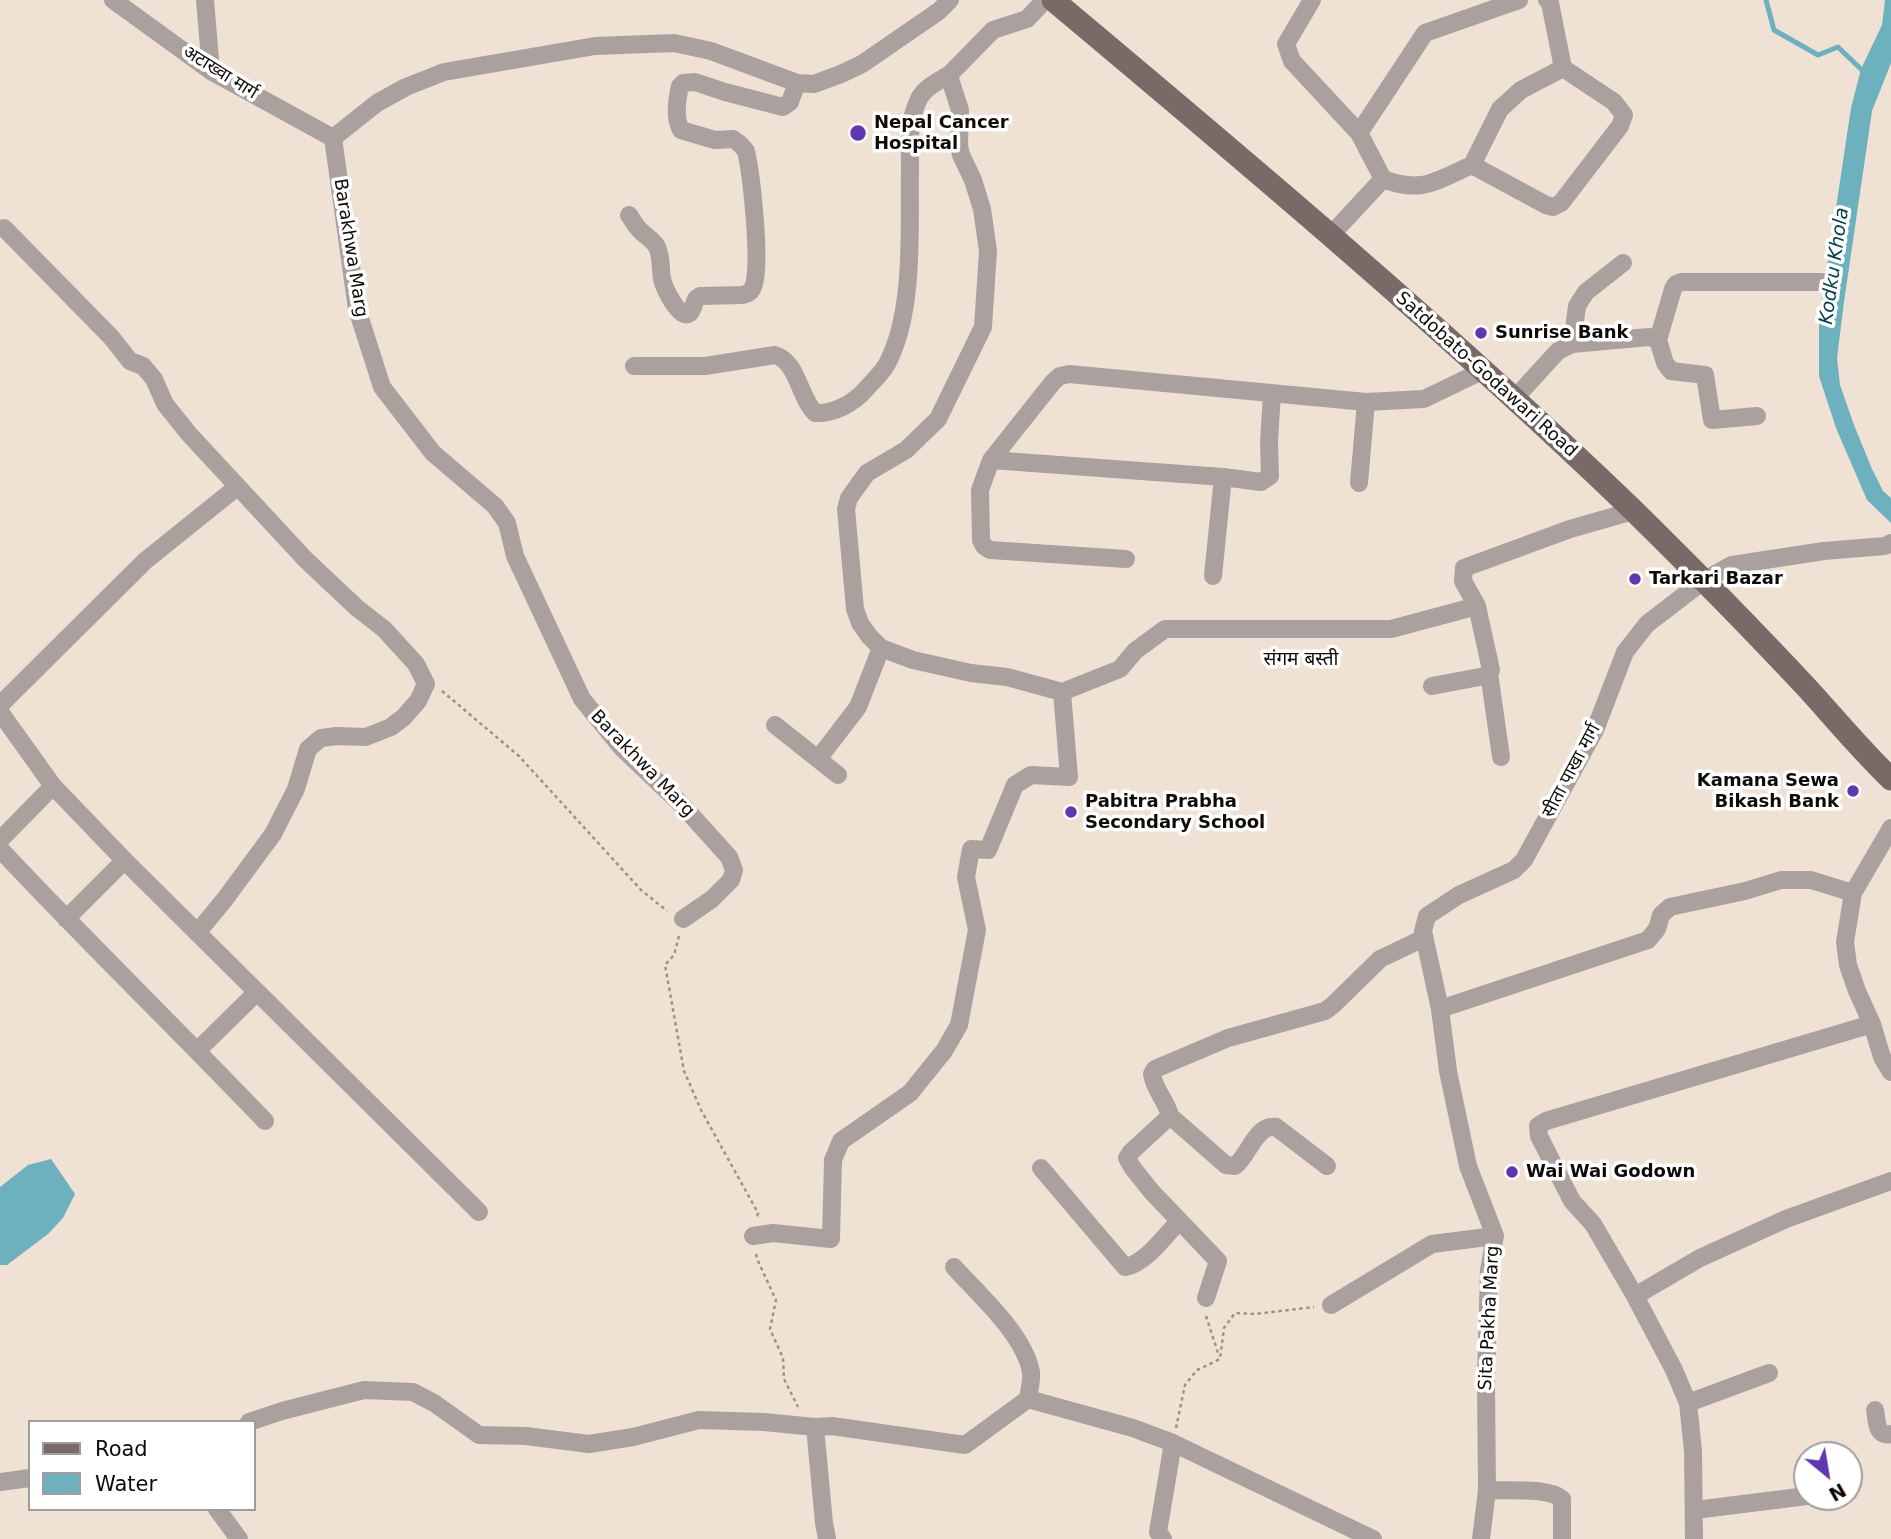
<!DOCTYPE html>
<html>
<head>
<meta charset="utf-8">
<style>
	body { margin:0 }
	#map { position:relative; width:1891px; height:1539px; overflow:hidden; background:#f0e1d5; font-family:"DejaVu Sans",sans-serif }
	canvas { display:block }
	.legend { position:absolute; left:28px; top:1420px; width:228px; height:91px; box-sizing:border-box; background:#fff; border:2px solid #9f9d9c; margin:0; padding:9px 12px; list-style:none; font-size:21px; color:#0f0b07 }
	.legend li { display:flex; align-items:center; gap:14px; height:35px }
	.legend b { width:35px; border:2px solid #9f9d9c }
	.north { position:absolute; left:1793px; top:1441px; width:70px; height:70px; box-sizing:border-box; background:#fff; border:2px solid #9f9d9c; border-radius:50%; rotate:150deg; font-size:19px; font-weight:700; line-height:28px; text-align:center; color:#0f0b07 }
	.north::after { content:''; display:block; margin:auto; width:24px; height:32px; background:#5f38b0; clip-path:polygon(50% 0,100% 100%,50% 72%,0 100%) }
</style>
</head>
<body>
<div id="map">
<canvas width="1891" height="1539"></canvas>
<ul class="legend">
<li><b style="height:9px;background:#786a66"></b>Road</li>
<li><b style="height:19px;background:#6db0be"></b>Water</li>
</ul>
<div class="north">N</div>
</div>
<script>
const ctx = document.querySelector('canvas').getContext('2d');
ctx.lineJoin = 'round';
function fill(path, color) { ctx.fillStyle = color; ctx.fill(path, 'evenodd'); }
function stroke(path, color, width, dash) { ctx.strokeStyle = color; ctx.lineWidth = width; ctx.lineCap = dash ? 'butt' : 'round'; ctx.setLineDash(dash || []); ctx.stroke(path); }
function label(font, color, halo, rows, align = 'center') {
  ctx.font = font + ' "DejaVu Sans","Noto Sans Devanagari",sans-serif'; ctx.lineWidth = 7; ctx.setLineDash([]); ctx.textBaseline = 'middle'; ctx.strokeStyle = halo; ctx.fillStyle = color; for (const [text, x, y, turn = 0] of rows) {
    ctx.save(); ctx.translate(x, y); ctx.rotate((+turn || 0) * Math.PI / 180); ctx.textAlign = isNaN(turn) ? turn : align; if (halo) ctx.strokeText(text, 0, 0); ctx.fillText(text, 0, 0); ctx.restore();
  }
}
const water = new Path2D(`
	M1885,0h6v63l-19,48 -28,191 -7,56 3,27 14,40 18,44 11,22 8,7v25l-24,-23 -31,-72 -17,-52v-55l32,-213 10,-39 21,-44z
	M51,1159l24,35 -12,24 -15,16 -41,31h-7v-78l28,-22z`);
const stream = new Path2D(`
	M1766,0l8,30 44,25 20,-8 27,26`);
const path = new Path2D(`
	M442,691l77,65 122,134 26,21
	M679,936l-5,19 -9,10 19,106 17,39 57,103 -1,4
	M756,1254l2,7 18,39 -6,29 13,29 1,21 14,28
	M1206,1316l13,40
	M1176,1428l9,-43 12,-15 23,-11 4,-31 11,-15 20,1 59,-7`);
const minor = new Path2D(`
	M113,0l98,71 122,67
	M205,0l6,71
	M1045,0l-18,19 -34,11 -43,44v5l10,31 -1,35 2,10 12,25 9,29 6,42 -5,76 -45,92 -32,31 -39,23 -18,25 -3,11 9,100 5,14 9,13 12,12 32,12 58,13 36,4 55,15 58,-23 15,-18 30,-22h226l86,-23 -14,-25 1,-13 106,-39 63,-18
	M1312,0l-26,44 6,17 67,72
	M1519,0l-94,33 -66,100 24,46c39,15 52,2 89,-14l28,-56 21,-19 42,-22
	M1472,165l74,40 7,2 8,-4 59,-77 4,-11 -10,-13 -51,-34 -13,-65 -3,-3
	M629,215c3,4 5,9 9,13 5,7 15,11 19,19 5,11 3,20 5,32 2,8 17,42 28,34 3,-3 4,-10 6,-14l4,-3 43,-1c5,-2 6,-1 9,-6 11,-16 -1,-116 -6,-138l-6,-7 -7,-5 -18,1 -34,-10c-7,-13 -4,-30 -1,-44l3,-3 12,-1 30,10 58,15 7,-5 7,-19
	M4,228l107,109 19,24 13,5 11,13 11,25 24,30 116,125 52,49 27,21 32,35 10,20 -8,17 -14,16 -13,10 -25,10 -29,-1 -16,2 -13,11 -12,40 -23,45 -48,65 -28,34
	M1330,236l53,-57
	M1658,340l15,-51 3,-5 5,-2h141
	M1572,344l5,-38 9,-14 37,-29
	M634,366h71l70,-11c23,7 24,42 40,58 19,1 39,-10 51,-24 7,-8 16,-16 21,-25 28,-53 22,-136 23,-195 0,-23 -2,-47 8,-68 5,-13 21,-20 32,-27
	M1515,398l43,-47 14,-7 77,-7 9,3 7,23 6,8 34,4 7,45 45,-4
	M991,460l232,17 38,5 9,-6 -1,-34 3,-49
	M1359,483l7,-81
	M1126,559l-136,-9 -6,-4 -3,-6 -1,-50 11,-30 62,-78 7,-6 9,-2 297,28 58,-3 60,-29
	M1213,576l10,-99
	M1489,673l12,84
	M1432,686l53,-10 6,-6 -14,-64
	M0,705l145,-144 92,-74
	M0,712l53,74 74,77 352,349
	M775,725l63,50
	M818,759l40,-52 23,-59
	M1891,828l-38,65 -8,49 3,23 9,26 15,33 10,33 9,15
	M0,840l53,-54
	M0,849c86,92 177,180 265,272
	M66,919l58,-58
	M683,919l29,-20 19,-19 3,-10 -5,-13 -46,-51 -61,-58 -40,-49 -67,-143 -8,-33 -12,-17 -62,-53 -51,-66 -25,-78 -24,-171 44,-35 29,-16 38,-15 151,-26 79,-3 37,8 86,32 17,1 27,-10 21,-10 77,-53 11,-11
	M1440,1009l208,-69 9,-11 4,-14 9,-8 75,-16 36,-11h30l42,13
	M198,1050l59,-58
	M1170,1116l56,49 9,1c14,-11 21,-42 41,-39l51,39
	M1041,1168l84,99c20,-3 41,-32 54,-46
	M753,1236l20,-3 58,6 2,-79 8,-19 69,-48 34,-42 15,-26 18,-95 -11,-53 5,-28 17,1 27,-65 16,-10 38,2 -7,-85
	M954,1267c25,28 70,67 77,105 1,8 -2,19 -3,27
	M1635,1296l65,-38 86,-39 105,-38
	M1206,1298l12,-37 -67,-70 -19,-24 -5,-9 4,-6 39,-36c-3,-15 -16,-26 -18,-42l3,-5 73,-31 97,-27 8,-6 47,-46 44,-21
	M1331,1305l101,-61 63,-8
	M1688,1403l81,-30
	M1875,1410c2,11 1,27 16,24
	M249,1422l33,-11 82,-21 49,2 21,11 45,32 47,1 63,8 44,-7 66,-17 65,2 51,5 17,-1 133,19 63,-46 105,29 40,15 200,96
	M815,1427l9,96 3,16
	M0,1482l30,-4
	M1487,1490c19,1 61,-3 75,9v40
	M217,1509l22,30
	M1695,1510l112,-14
	M1163,1539l-5,-7 15,-89
	M1481,1539l6,-49 -1,-109 3,-111 6,-34 -27,-70 -20,-95 -8,-62 -17,-78 4,-15 32,-21 55,-25 10,-10 71,-130 30,-78 22,-28 56,-43 29,-16 92,-14 61,-5 6,-3
	M1694,1539l-1,-88 -5,-48 -14,-33 -39,-74 -42,-72 -21,-23 -33,-65 -1,-10 8,-5 326,-97`);
const major = new Path2D(`
	M1053,0c197,165 394,331 579,509 60,59 120,120 177,181 27,30 53,61 82,89`);
const markers = [
	[858,133,9,"#5f38b0"],
	[1481,333,7,"#5f38b0"],
	[1635,579,7,"#5f38b0"],
	[1853,791,7,"#5f38b0"],
	[1071,812,7,"#5f38b0"],
	[1512,1172,7,"#5f38b0"]
];
const streetNames = [
	["अटाख्वा मार्ग",220,73,32],
	["Barakhwa Marg",350,248,81],
	["Satdobato-Godawari Road",1486,375,42],
	["Barakhwa Marg",642,764,46],
	["सीता पाखा मार्ग",1572,771,-62],
	["Sita Pakha Marg",1490,1318,-87]
];
const poiNames = [
	["Nepal Cancer",874,123],
	["Hospital",874,144],
	["Sunrise Bank",1495,333],
	["Tarkari Bazar",1649,579],
	["Kamana Sewa",1839,781,"right"],
	["Bikash Bank",1839,802,"right"],
	["Pabitra Prabha",1085,802],
	["Secondary School",1085,823],
	["Wai Wai Godown",1526,1172]
];
const waterNames = [
	["Kodku Khola",1835,266,-82]
];
const neighbourhoodNames = [
	["संगम बस्ती",1301,660]
];
fill(water, '#6db0be');
stroke(stream, '#6db0be', 5);
stroke(path, '#9c9289', 2.5, [3.5, 3.5]);
stroke(minor, '#aaa19f', 18);
stroke(major, '#786a66', 23);
for (const [x, y, r, color] of markers) { const dot = new Path2D(); dot.arc(x, y, r, 0, 2 * Math.PI); ctx.fillStyle = color; ctx.fill(dot); stroke(dot, '#fff', 2.5); }
label('18px', '#0f0b07', '#fff', streetNames);
label('bold 18px', '#0f0b07', '#fff', poiNames, 'left');
label('italic 19px', '#00404a', '#fff', waterNames);
label('19px', '#0f0b07', '#fff', neighbourhoodNames);
</script>
</body>
</html>
